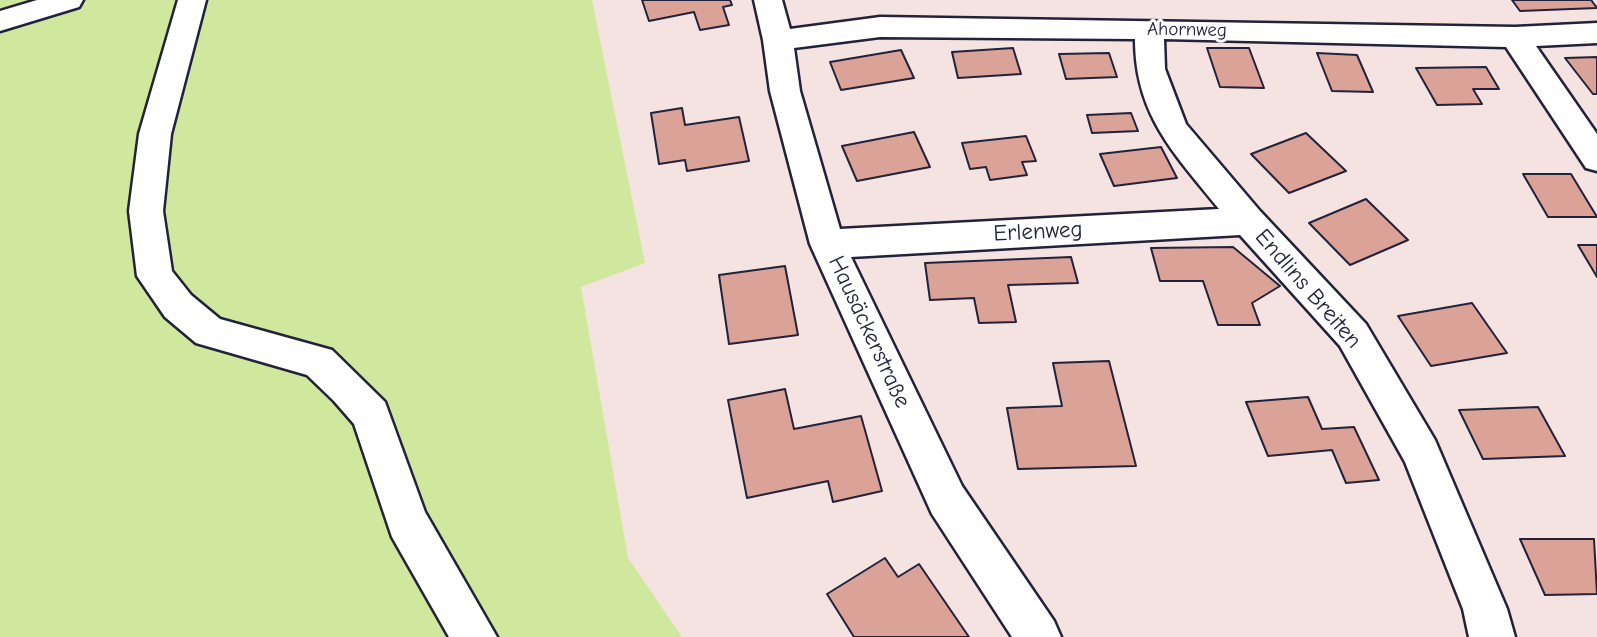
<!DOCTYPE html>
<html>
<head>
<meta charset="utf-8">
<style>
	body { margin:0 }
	canvas { display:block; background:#f4e3e0 }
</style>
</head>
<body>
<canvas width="1597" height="637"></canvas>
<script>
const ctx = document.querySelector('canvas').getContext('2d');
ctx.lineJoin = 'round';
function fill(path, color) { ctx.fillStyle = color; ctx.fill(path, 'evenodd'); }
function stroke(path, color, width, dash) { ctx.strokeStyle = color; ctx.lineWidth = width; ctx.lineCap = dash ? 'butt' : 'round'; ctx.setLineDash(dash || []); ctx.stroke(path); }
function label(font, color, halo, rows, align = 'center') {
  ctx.font = font + ' "Comic Neue",sans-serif'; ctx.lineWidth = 6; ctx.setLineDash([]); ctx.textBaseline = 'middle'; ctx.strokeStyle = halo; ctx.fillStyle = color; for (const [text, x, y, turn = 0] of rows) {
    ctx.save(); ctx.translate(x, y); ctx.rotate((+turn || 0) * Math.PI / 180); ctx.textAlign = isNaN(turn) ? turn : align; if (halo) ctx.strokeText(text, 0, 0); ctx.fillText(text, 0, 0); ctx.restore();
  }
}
const green = new Path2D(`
	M0,0h592l53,263 -64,24 47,271 54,79h-682z`);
const building = new Path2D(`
	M642,0h88l2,5 -9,2 6,18 -29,5 -6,-18 -45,9z
	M1512,0h79l6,8 -77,3z
	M1013,48l8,26 -63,4 -6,-26z
	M1207,48h42l15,40 -44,-1z
	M901,50l13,28 -73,12 -11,-28z
	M1109,53l8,24 -51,2 -7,-25z
	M1317,53l40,2 16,37 -41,-1z
	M1597,57v37h-4l-28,-36z
	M1486,67l13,22h-26l9,15 -45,1 -21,-37z
	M682,108l3,17 54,-8 10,44 -62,10 -2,-11 -26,4 -8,-51z
	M1131,113l7,18 -46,2 -5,-18z
	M914,132l16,35 -73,14 -15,-35z
	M1306,133l40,38 -57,22 -38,-39z
	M1026,136l10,25 -14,1 5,13 -37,5 -4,-13 -16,2 -8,-26z
	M1161,147l16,31 -63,8 -14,-32z
	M1523,174h48l26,43h-49z
	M1366,199l42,41 -58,25 -41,-42z
	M1578,245h19v32z
	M1233,247l47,39 -28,17 8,22h-42l-15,-44h-43l-9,-33z
	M1071,257l7,26 -70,2 8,37 -37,1 -5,-25 -44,2 -5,-37z
	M785,266l13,69 -69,9 -10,-69z
	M1472,303l35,50 -76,13 -33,-50z
	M1109,361l27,105 -118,3 -11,-61 55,-2 -9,-43z
	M785,389l9,40 67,-13 21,75 -49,11 -5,-21 -81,17 -19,-98z
	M1308,397l14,32 32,-2 25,53 -33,3 -14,-33 -64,6 -22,-54z
	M1538,407l27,49 -82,3 -24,-49z
	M1520,539h74l3,55 -52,1z
	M885,558l13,19 21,-13 50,73h-115l-27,-43z`);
const minor = new Path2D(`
	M37,0h46l-4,7 -79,24v-20z
	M178,0h28l-35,134 -8,77 9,60 19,24 29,24 112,31 53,52 40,110 72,125h-48l-57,-100 -38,-113 -20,-23 -27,-26 -111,-32 -31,-26 -28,-41 -8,-65 10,-77z
	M754,0h28l8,29 90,-12 635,10 82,-4v20l-61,3 61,88v37l-11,-3 -80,-121 -342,-8 1,30 21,55 74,87 106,113 69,116 72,169 8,28h-46l-6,-28 -58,-147 -65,-116 -100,-111 -389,22 111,229 92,135 7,16h-49l-80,-123 -122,-270 -40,-153 -7,-51zM880,37l255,2c0,76 39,114 84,170l-379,20 -40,-138 -6,-43z`);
const farStreetnames = [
	["Ahornweg",1187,30,1]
];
const streetNames = [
	["Erlenweg",1038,232,-3],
	["Endlins Breiten",1308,289,49],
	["Hausäckerstraße",869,332,65]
];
fill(green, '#d0e89e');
fill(building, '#dba297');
stroke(building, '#22223b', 2);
stroke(minor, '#22223b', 5);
fill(minor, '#fff');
label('19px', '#22223b', '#fff', farStreetnames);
label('23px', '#22223b', '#fff', streetNames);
</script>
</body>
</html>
